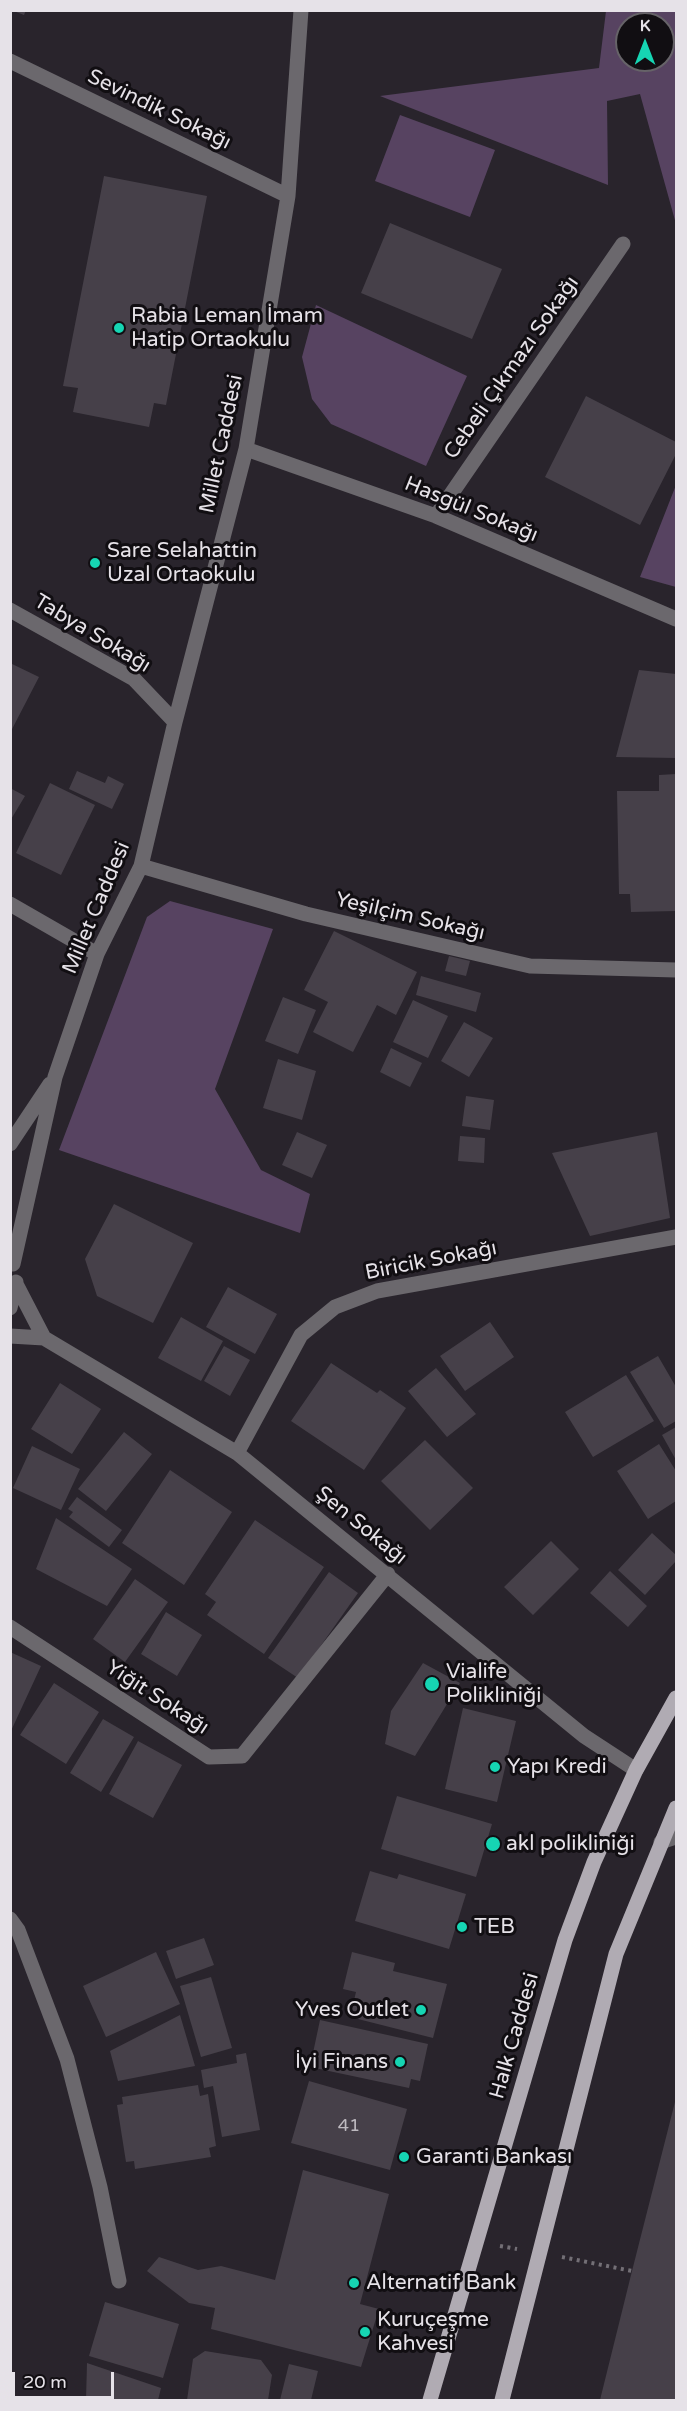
<!DOCTYPE html>
<html>
<head>
<meta charset="utf-8">
<style>
	body { margin:0 }
	#map { position:relative; width:687px; height:2411px; overflow:hidden; background:#29242c; font-family:"Varela Round",sans-serif }
	canvas { display:block }
	.frame { position:absolute; inset:0; border:12px solid #e6e2e8; pointer-events:none }
	.north { position:absolute; left:615px; top:12px; width:60px; height:60px; box-sizing:border-box; background:#110e12; border:2px solid #666368; border-radius:50%; rotate:0deg; font-size:16px; font-weight:700; line-height:24px; text-align:center; color:#e6e2e8 }
	.north::after { content:''; display:block; margin:auto; width:21px; height:27px; background:#16d5b3; clip-path:polygon(50% 0,100% 100%,50% 72%,0 100%) }
	.scale { position:absolute; left:12px; top:2372px; width:102px; height:27px; box-sizing:border-box; border:3px solid #e6e2e8; border-top:0; padding-left:8px; font-size:18px; line-height:21px; white-space:nowrap; color:#e6e2e8; -webkit-text-stroke:4px #110e12; paint-order:stroke }
</style>
</head>
<body>
<div id="map">
<canvas width="687" height="2411"></canvas>
<div class="frame"></div>
<div class="north">K</div>
<div class="scale">20 m</div>
</div>
<script>
const ctx = document.querySelector('canvas').getContext('2d');
ctx.lineJoin = 'round';
function fill(path, color) { ctx.fillStyle = color; ctx.fill(path, 'evenodd'); }
function stroke(path, color, width, dash) { ctx.strokeStyle = color; ctx.lineWidth = width; ctx.lineCap = dash ? 'butt' : 'round'; ctx.setLineDash(dash || []); ctx.stroke(path); }
function label(font, color, halo, rows, align = 'center') {
  ctx.font = font + ' "Varela Round",sans-serif'; ctx.lineWidth = 6; ctx.setLineDash([]); ctx.textBaseline = 'middle'; ctx.strokeStyle = halo; ctx.fillStyle = color; for (const [text, x, y, turn = 0] of rows) {
    ctx.save(); ctx.translate(x, y); ctx.rotate((+turn || 0) * Math.PI / 180); ctx.textAlign = isNaN(turn) ? turn : align; if (halo) ctx.strokeText(text, 0, 0); ctx.fillText(text, 0, 0); ctx.restore();
  }
}
const green = new Path2D(`
	M606,11h70v213l-36,-130 -33,7 1,84 -228,-89 219,-28zM627,24h36v36h-36z
	M400,115l95,35 -25,67 -95,-36z
	M316,305l151,71 -41,90 -95,-42 -19,-25 -10,-42z
	M676,485v102l-36,-10z
	M170,901l103,28 -58,160 46,81 49,24 -10,39 -241,-83 88,-233z`);
const building = new Path2D(`
	M11,10h15l-2,5z
	M104,176l103,20 -41,209 -12,-2 -5,24 -76,-15 5,-24 -15,-2z
	M390,223l112,46 -30,70 -111,-46z
	M586,396l90,46v12l-36,71 -95,-48z
	M10,663l29,14 -29,56z
	M639,670l37,4v84l-60,-1z
	M77,771l28,12 3,-7 16,8 -12,25 -43,-20z
	M676,774v137l-45,1 -1,-18h-11l-2,-103h42v-16z
	M50,783l45,22 -34,70 -45,-22z
	M10,788l15,8 -15,25z
	M334,931l83,41 -21,43 -19,-10 -24,47 -40,-20 15,-30 -24,-12z
	M449,956l21,5 -4,15 -21,-5z
	M421,976l60,17 -5,19 -60,-17z
	M283,997l33,13 -18,44 -33,-13z
	M413,1000l35,16 -20,42 -35,-16z
	M464,1022l29,16 -24,39 -28,-16z
	M391,1048l31,15 -12,24 -30,-15z
	M278,1059l38,12 -14,49 -39,-12z
	M466,1096l28,4 -4,30 -28,-4z
	M297,1132l30,13 -15,33 -30,-13z
	M657,1132l13,86 -80,18 -38,-83z
	M460,1136l25,2 -1,25 -26,-2z
	M114,1204l79,39 -40,80 -56,-27 -12,-37z
	M228,1287l49,27 -22,40 -49,-27z
	M181,1317l42,24 -22,40 -43,-23z
	M490,1322l24,35 -49,34 -25,-35z
	M224,1346l26,14 -20,36 -26,-15z
	M658,1356l18,31v34l-12,7 -34,-56z
	M331,1363l46,30 3,-3 26,18 -42,62 -73,-49z
	M436,1368l40,46 -29,23 -39,-46z
	M626,1375l28,46 -61,36 -28,-45z
	M60,1383l41,26 -29,45 -41,-25z
	M676,1427v33l-14,-25z
	M124,1432l28,22 -46,57 -28,-22z
	M425,1440l48,48 -43,42 -49,-49z
	M659,1444l17,27v30l-28,18 -31,-48z
	M32,1446l48,23 -19,41 -48,-22z
	M170,1470l62,42 -48,73 -62,-42z
	M77,1497l45,33 -13,17 -40,-30 4,-5 -5,-3z
	M56,1518l76,51 -25,37 -71,-37z
	M255,1520l69,47 -60,87 -57,-39 9,-13 -11,-8z
	M652,1533l24,22v6l-31,34 -27,-25z
	M551,1541l28,28 -46,46 -29,-28z
	M610,1571l37,35 -19,21 -38,-34z
	M329,1572l29,21 -60,85 -30,-20z
	M135,1579l33,23 -43,60 -32,-23z
	M166,1612l36,23 -25,41 -36,-22z
	M10,1652l31,14 -31,67z
	M423,1663l37,20 -45,73 -30,-12 6,-33z
	M54,1683l45,29 -33,52 -46,-29z
	M463,1708l53,13 -19,81 -52,-13z
	M103,1719l31,18 -33,55 -31,-19z
	M138,1741l44,24 -29,53 -44,-24z
	M397,1796l95,28 -16,53 -95,-28z
	M370,1871l27,8 2,-5 67,20 -17,55 -94,-28z
	M204,1938l10,27 -38,14 -10,-28z
	M156,1952l24,52 -74,33 -23,-51z
	M352,1952l43,11 -2,8 54,13 -14,54 -83,-21 6,-25 -13,-3z
	M211,1977l21,71 -31,9 -21,-71z
	M180,2015l15,51 -77,15 -8,-30z
	M320,2020l108,24 -8,37 -9,-2 -2,9 -99,-21z
	M246,2053l14,77 -38,7 -9,-51 -9,2 -3,-18 36,-7 -1,-8z
	M309,2081l98,28 -17,61 -99,-27z
	M198,2085l2,11 8,-2 8,52 -7,2 2,9 -76,12 -1,-8 -8,1 -9,-57 6,-1 -1,-7z
	M676,2098v302h-76l32,-129z
	M303,2170l86,24 -29,110 19,5 -18,58 -150,-38 4,-21 -26,-5 -42,-32 12,-14 39,13 23,-4 54,14z
	M105,2302l74,22 -16,54 -74,-22z
	M205,2351l56,9 11,15 -4,25h-81l6,-41z
	M87,2363l74,25 -3,12h-72z
	M289,2364l29,7 -7,29h-31z`);
const path = new Path2D(`
	M500,2246l17,3
	M562,2257l70,14`);
const minor = new Path2D(`
	M10,61l278,135
	M246,449l190,67 240,103
	M436,516l187,-272
	M10,610l124,69 41,43
	M141,866l165,48 224,52 146,4
	M10,904l87,50
	M10,1144l40,-60
	M13,1264l42,-187 42,-123 44,-88 34,-144 71,-273 42,-253 13,-186
	M16,1284l28,54
	M10,1308l6,-26
	M10,1336l34,2 193,115 347,283 52,34
	M237,1453l64,-118 34,-28 42,-16 299,-54
	M10,1627l199,130 33,-1 146,-182
	M661,1842l15,-5
	M10,1919l8,11 49,129 33,128 19,94`);
const major = new Path2D(`
	M430,2400l135,-460 29,-78 42,-92 40,-72
	M502,2400l114,-446 60,-146`);
const markers = [
	[119,328,6,"#16d5b3"],
	[95,563,6,"#16d5b3"],
	[432,1684,8,"#16d5b3"],
	[495,1767,6,"#16d5b3"],
	[493,1844,8,"#16d5b3"],
	[462,1927,6,"#16d5b3"],
	[421,2010,6,"#16d5b3"],
	[400,2062,6,"#16d5b3"],
	[404,2157,6,"#16d5b3"],
	[354,2283,6,"#16d5b3"],
	[365,2332,6,"#16d5b3"]
];
const numberNames = [
	["41",349,2126]
];
const streetNames = [
	["Sevindik Sokağı",159,110,26],
	["Cebeli Çıkmazı Sokağı",512,368,-55],
	["Millet Caddesi",222,444,-78],
	["Hasgül Sokağı",471,510,22],
	["Tabya Sokağı",92,634,31],
	["Millet Caddesi",97,908,-67],
	["Yeşilçim Sokağı",410,917,13],
	["Biricik Sokağı",431,1261,-11],
	["Şen Sokağı",361,1526,39],
	["Yiğit Sokağı",157,1698,33],
	["Halk Caddesi",515,2036,-74]
];
const poiNames = [
	["Rabia Leman İmam",131,316],
	["Hatip Ortaokulu",131,340],
	["Sare Selahattin",107,551],
	["Uzal Ortaokulu",107,575],
	["Vialife",446,1672],
	["Polikliniği",446,1696],
	["Yapı Kredi",507,1767],
	["akl polikliniği",506,1844],
	["TEB",474,1927],
	["Yves Outlet",409,2010,"right"],
	["İyi Finans",388,2062,"right"],
	["Garanti Bankası",416,2157],
	["Alternatif Bank",366,2283],
	["Kuruçeşme",377,2320],
	["Kahvesi",377,2344]
];
fill(green, '#574361');
fill(building, '#464049');
stroke(path, '#736f76', 4, [3, 4.5]);
stroke(minor, '#6b686d', 15);
stroke(major, '#b0abb3', 15);
for (const [x, y, r, color] of markers) { const dot = new Path2D(); dot.arc(x, y, r, 0, 2 * Math.PI); ctx.fillStyle = color; ctx.fill(dot); stroke(dot, '#110e12', 2); }
label('18px', '#bebac0', null, numberNames);
label('21px', '#e6e2e8', '#110e12', streetNames);
label('21px', '#e6e2e8', '#110e12', poiNames, 'left');
</script>
</body>
</html>
